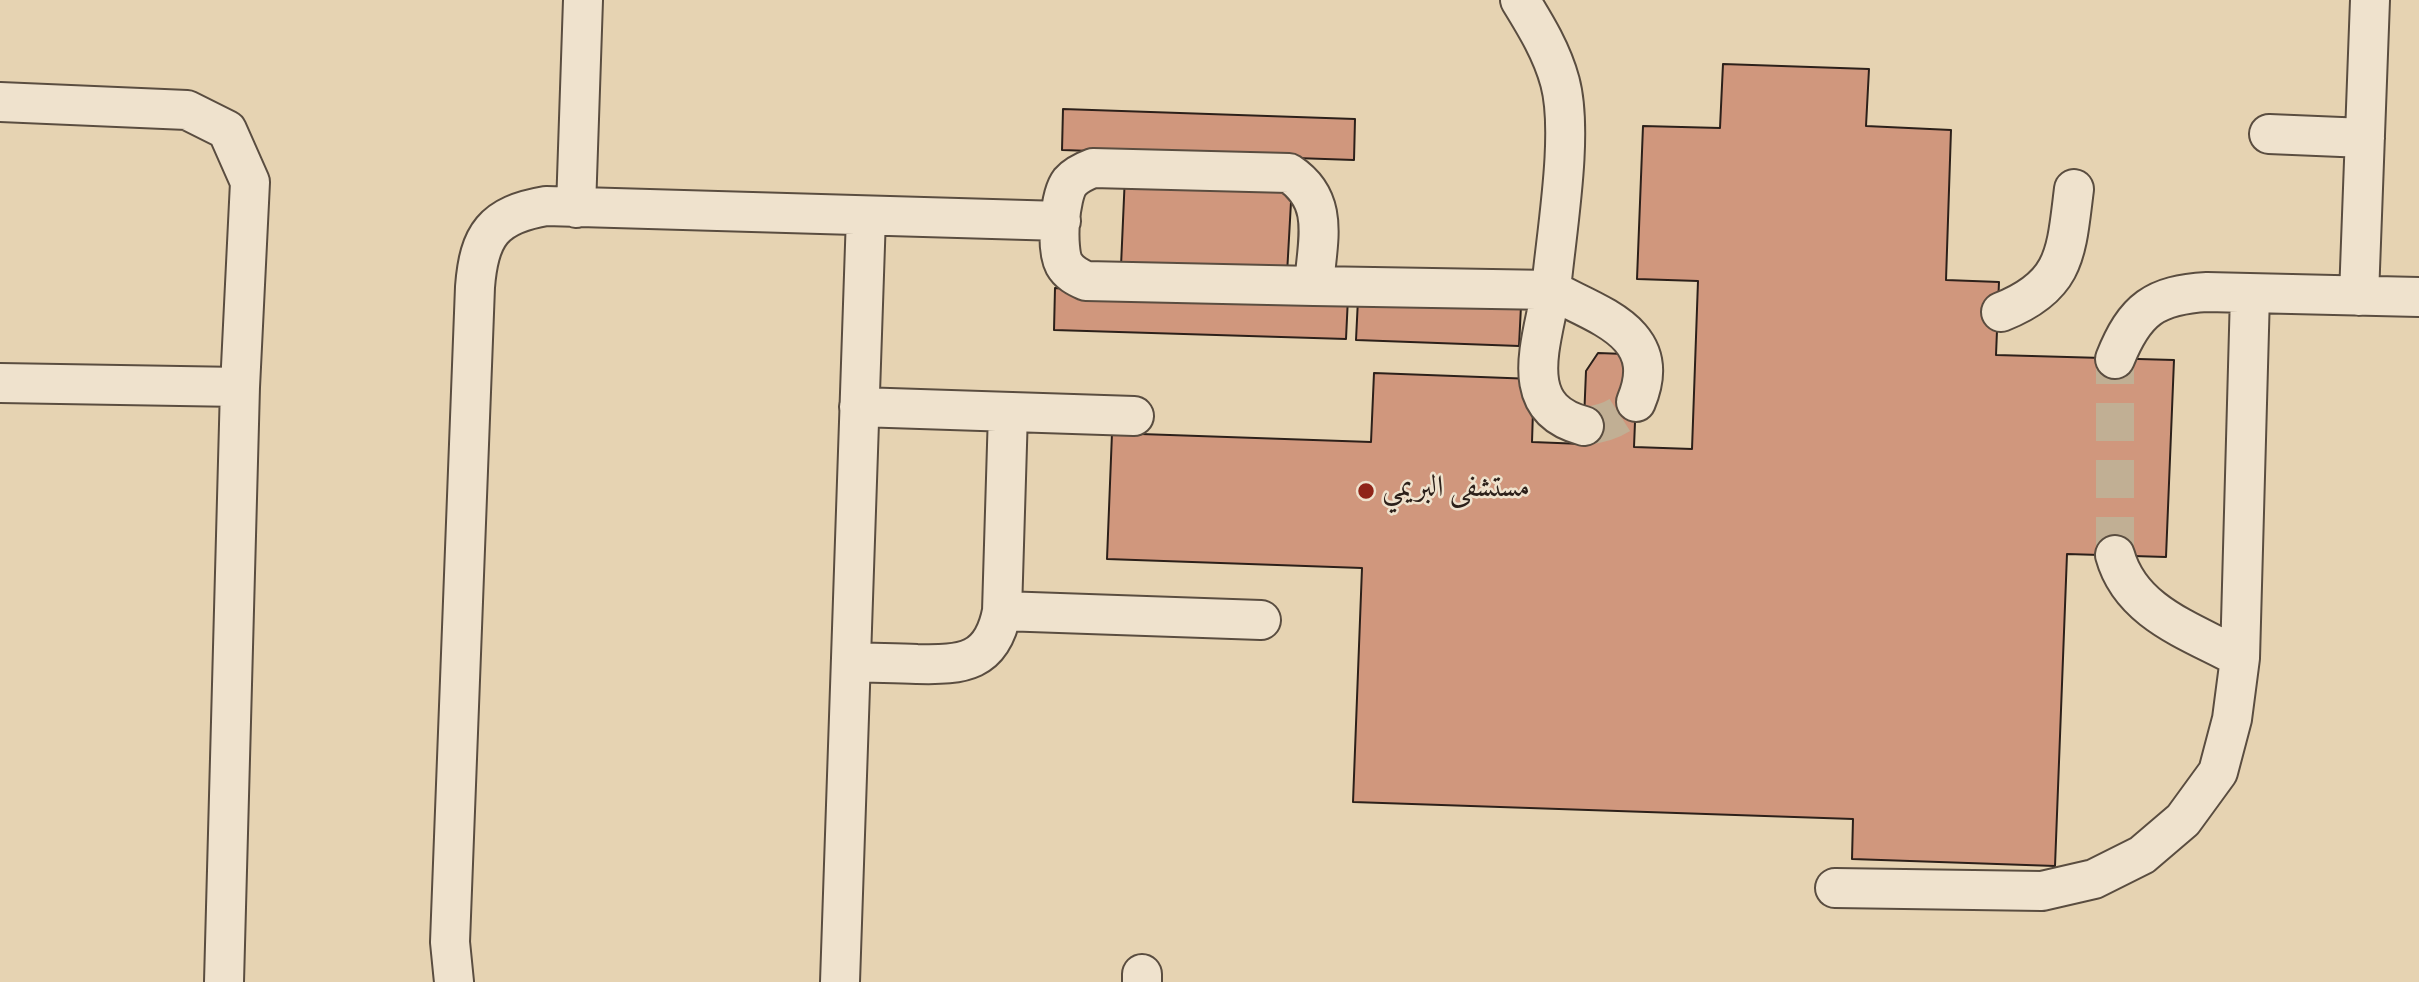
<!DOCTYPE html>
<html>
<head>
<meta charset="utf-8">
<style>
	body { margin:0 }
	canvas { display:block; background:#e6d3b2 }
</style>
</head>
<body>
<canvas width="2419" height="982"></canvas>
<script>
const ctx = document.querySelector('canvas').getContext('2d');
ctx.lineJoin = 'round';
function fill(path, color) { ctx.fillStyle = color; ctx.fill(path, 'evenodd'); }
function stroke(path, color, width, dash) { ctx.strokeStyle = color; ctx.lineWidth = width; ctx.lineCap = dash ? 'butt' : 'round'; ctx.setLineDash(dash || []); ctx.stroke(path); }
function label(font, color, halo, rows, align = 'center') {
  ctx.font = font + ' "Sorts Mill Goudy",Amiri,serif'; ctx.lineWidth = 5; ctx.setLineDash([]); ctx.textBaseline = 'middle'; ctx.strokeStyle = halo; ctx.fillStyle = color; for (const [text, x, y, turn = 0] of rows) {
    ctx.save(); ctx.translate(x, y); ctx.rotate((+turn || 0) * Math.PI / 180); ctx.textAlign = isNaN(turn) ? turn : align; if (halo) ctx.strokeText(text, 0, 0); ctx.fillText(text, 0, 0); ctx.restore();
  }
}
const building = new Path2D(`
	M1723,64l146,5 -3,57 85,4 -5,150 53,2 -3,73 178,5 -8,197 -99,-3 -12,312 -203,-7 1,-40 -500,-17 9,-234 -255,-9 5,-126 259,9 3,-69 160,6 -2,63 51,2 3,-73 12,-18 27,1 12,18 -3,75 58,2 6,-168 -61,-2 6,-153 77,2z
	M1063,109l292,10 -1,41 -292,-10z
	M1125,175l167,9 -5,90 -166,-8z
	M1055,288l293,9 -2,42 -292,-9z
	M1358,299l163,7 -2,40 -163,-6z`);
const minorTunnel = new Path2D(`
	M1584,426c23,-2 35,-8 52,-24
	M2115,555v-196`);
const minor = new Path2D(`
	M0,102l187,8 40,20 23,52 -10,205 -16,595
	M2269,134l96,4
	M1093,168l196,5c42,28 28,68 25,113l-228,-5c-9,-4 -17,-8 -22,-17 -8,-15 -5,-68 6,-82 6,-7 15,-11 23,-14z
	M576,208l7,-208
	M1314,286l237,4c5,-56 23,-156 9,-208 -8,-30 -24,-56 -40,-82
	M2359,296l11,-296
	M2001,312c66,-26 65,-60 73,-123
	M2115,359c20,-50 40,-64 92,-67l212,5
	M0,383l240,4
	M859,407l275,9
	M1584,426c-69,-18 -42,-82 -33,-136 48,26 114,43 85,112
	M2115,555c16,58 76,76 125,103
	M1002,611l259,9
	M851,662c22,1 44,1 66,2 46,1 75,-1 85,-53l6,-199
	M1835,888l207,3 52,-12 48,-24 41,-35 35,-48 14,-53 8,-61 10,-364
	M454,982l-4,-40 25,-655c4,-52 18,-72 71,-81l515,15
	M840,982l26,-766
	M1142,982v-8`);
const markers = [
	[1366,491,9,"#8f2418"]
];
const poiNames = [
	["مستشفى البريمي",1382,491]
];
fill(building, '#d0977d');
stroke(building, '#2c201a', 2);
stroke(minorTunnel, '#c1af94', 38, [38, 19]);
stroke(minor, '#5a4d40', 42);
stroke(minor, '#efe2cd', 38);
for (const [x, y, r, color] of markers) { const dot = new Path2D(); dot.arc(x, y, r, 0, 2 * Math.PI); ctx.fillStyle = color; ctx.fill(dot); stroke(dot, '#efe2cd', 2.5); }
label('30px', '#2c201a', '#efe2cd', poiNames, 'left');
</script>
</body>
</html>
